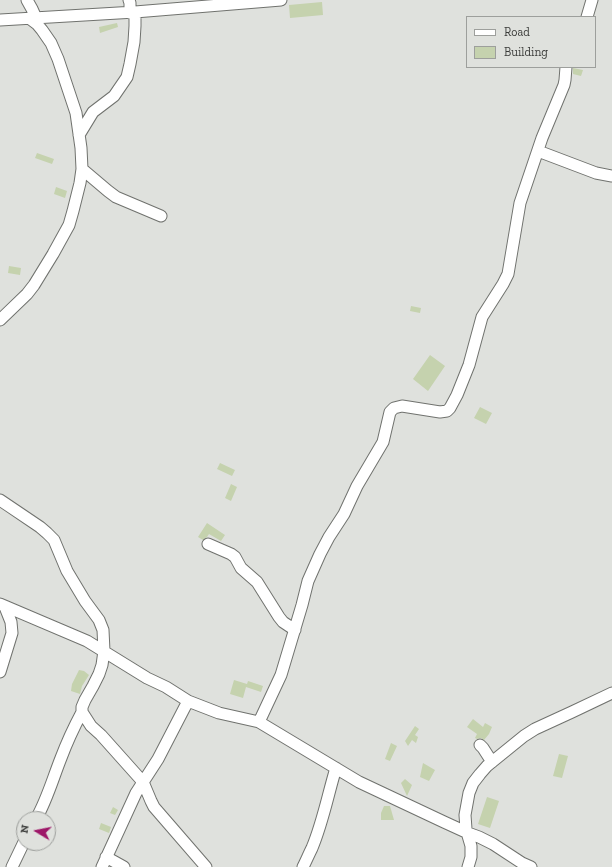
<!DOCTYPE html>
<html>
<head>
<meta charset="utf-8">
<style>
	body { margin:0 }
	#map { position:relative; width:612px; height:867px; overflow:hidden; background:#dfe1dd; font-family:"Zilla Slab",serif }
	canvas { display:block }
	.legend { position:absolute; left:466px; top:16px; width:130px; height:52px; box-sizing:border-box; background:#dfe1dd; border:1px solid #9d9f9c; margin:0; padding:5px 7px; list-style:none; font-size:12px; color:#3b3c3a }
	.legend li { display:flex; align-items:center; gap:8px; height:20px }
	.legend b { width:20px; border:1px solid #9d9f9c }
	.north { position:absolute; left:16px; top:811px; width:40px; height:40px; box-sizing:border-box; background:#dfe1dd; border:1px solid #9d9f9c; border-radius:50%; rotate:280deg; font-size:11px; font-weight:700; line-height:16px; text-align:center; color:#3b3c3a }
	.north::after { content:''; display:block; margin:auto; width:14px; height:18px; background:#9d1768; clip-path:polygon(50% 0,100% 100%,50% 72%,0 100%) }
</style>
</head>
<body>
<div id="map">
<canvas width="612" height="867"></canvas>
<ul class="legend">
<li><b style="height:5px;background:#fff"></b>Road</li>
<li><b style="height:11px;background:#c5d2ae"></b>Building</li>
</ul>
<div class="north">N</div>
</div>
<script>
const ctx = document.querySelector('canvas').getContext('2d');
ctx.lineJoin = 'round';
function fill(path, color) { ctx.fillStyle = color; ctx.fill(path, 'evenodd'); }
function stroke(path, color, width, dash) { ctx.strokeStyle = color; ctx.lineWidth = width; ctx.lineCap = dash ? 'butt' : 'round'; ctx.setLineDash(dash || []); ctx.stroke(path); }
const building = new Path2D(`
	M322,2l1,13 -33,3 -1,-13z
	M117,23l1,4 -18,6 -1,-6z
	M573,68l10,2 -2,6 -8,-2z
	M37,153l17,6 -2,5 -17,-6z
	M56,187l11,4 -2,7 -11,-4z
	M9,266l12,2 -1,7 -12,-2z
	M411,306l10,2 -1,5 -10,-2z
	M430,355l15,11 -17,25 -15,-12z
	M480,407l12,6 -6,11 -12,-6z
	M220,463l15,7 -3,6 -15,-7z
	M231,484l6,3 -6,14 -6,-3z
	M207,523l18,12 -4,6 -12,-7 -2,3 -4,3 -5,-3z
	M79,670l5,1 5,4 -7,11 -2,8 -9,-3 1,-7z
	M234,680l13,4 1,-3 15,5 -2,6 -15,-5 -3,11 -13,-4z
	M473,719l10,8 2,-4 7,4 -3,7 -5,6 -3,-2 -4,1 -2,-1 2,-4 -10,-7z
	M415,726l4,3 -4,6 3,2 -2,6 -4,-3 -4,6 -3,-5z
	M391,743l6,3 -7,15 -5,-2z
	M559,754l9,2 -6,22 -9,-2z
	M423,763l12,7 -6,11 -9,-4z
	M405,779l7,6 -5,11 -6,-13z
	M487,797l12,4 -9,27 -12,-4z
	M384,806h6l4,14h-13v-7z
	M113,807l5,3 -3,5 -5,-2z
	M101,823l10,4 -2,6 -10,-4z`);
const minor = new Path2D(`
	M27,0l5,9 4,9
	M129,0l1,3v10
	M587,17l5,-17
	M0,20l135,-8 146,-12
	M79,135l14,-23 21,-16 13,-19 3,-13 4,-22 1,-16v-14
	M538,151l58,22 16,3
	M82,169l26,22 8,6 45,19
	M0,320l27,-26 7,-9 19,-31 16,-29 4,-14 7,-28 2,-14 -1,-21 -5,-35 -18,-54 -7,-16 -9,-13 -5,-6 -8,-6
	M0,500l40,27 7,6 7,7 13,31 18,30 14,19 4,10 1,21 -2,14 -3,9 -6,12 -8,14 -3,7v5l9,14 10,9 42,47 8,19 3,6 52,60
	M208,544l23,10 4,3 6,11 16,14 22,35 4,5 12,8
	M0,604l87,37 60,37 19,9 22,14 31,12 40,9 100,60 85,40 24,11 11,4 14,7 29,19 9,4
	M0,672l12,-39 -1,-11 -6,-15
	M259,722l22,-47 21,-70 6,-24 12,-27 9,-17 15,-23 13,-28 26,-44 7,-30 4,-4 8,-2 38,6 7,-1 3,-3 7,-13 12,-30 13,-48 21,-33 5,-10 12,-71 22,-65 22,-53 1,-5 1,-13
	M480,745l3,3 9,14
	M36,819c11,-19 17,-41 25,-61 6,-16 13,-31 21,-46
	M106,857l18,10
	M12,867l12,-25
	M102,867l34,-74 22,-34 30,-58
	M303,867c3,-6 6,-13 9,-19 11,-26 16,-54 24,-80
	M468,867l3,-10v-11l-5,-17 -1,-14 4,-22 4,-10 7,-9 7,-8 37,-30 11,-7 37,-17 40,-19`);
fill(building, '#c5d2ae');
stroke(minor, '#70726e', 13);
stroke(minor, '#fff', 11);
</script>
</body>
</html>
